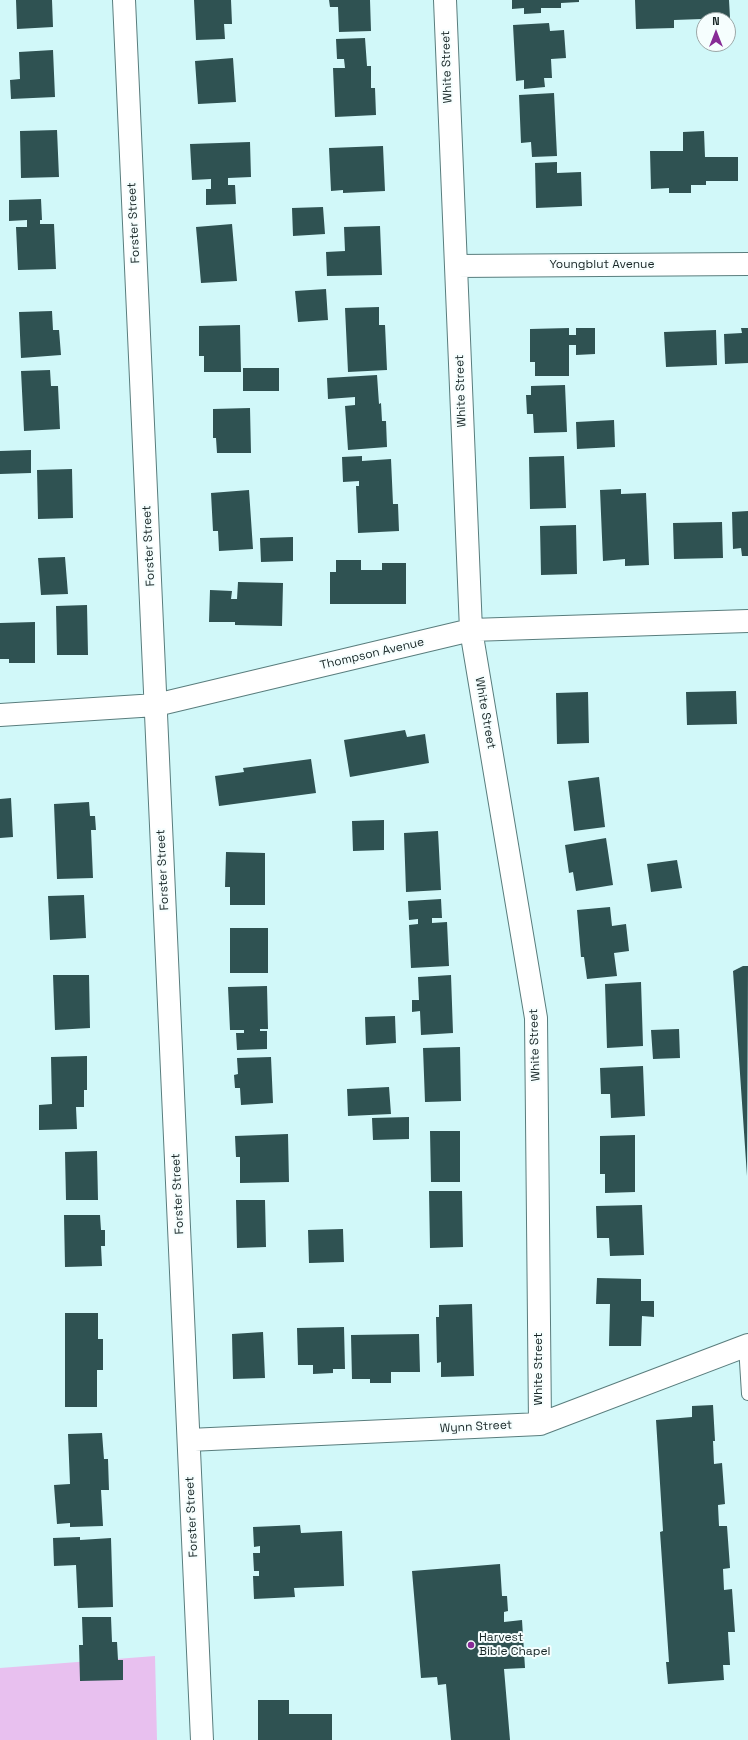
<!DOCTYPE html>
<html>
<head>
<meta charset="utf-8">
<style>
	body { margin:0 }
	#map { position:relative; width:748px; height:1740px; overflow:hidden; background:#d1f8f9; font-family:"Space Grotesk",sans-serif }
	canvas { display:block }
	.north { position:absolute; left:696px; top:12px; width:40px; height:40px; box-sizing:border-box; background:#f6fefe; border:1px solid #9ca7a7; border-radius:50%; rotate:0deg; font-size:11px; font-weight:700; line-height:16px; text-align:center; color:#162525 }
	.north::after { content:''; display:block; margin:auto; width:14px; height:18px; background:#872b96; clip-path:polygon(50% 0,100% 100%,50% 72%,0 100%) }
</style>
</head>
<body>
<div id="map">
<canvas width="748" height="1740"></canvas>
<div class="north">N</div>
</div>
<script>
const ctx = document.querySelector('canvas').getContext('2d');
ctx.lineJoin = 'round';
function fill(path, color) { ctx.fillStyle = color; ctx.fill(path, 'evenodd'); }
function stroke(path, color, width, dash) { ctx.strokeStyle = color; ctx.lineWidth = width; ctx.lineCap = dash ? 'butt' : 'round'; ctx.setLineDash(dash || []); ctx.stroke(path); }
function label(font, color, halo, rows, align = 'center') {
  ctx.font = font + ' "Space Grotesk",sans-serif'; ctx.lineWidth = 4; ctx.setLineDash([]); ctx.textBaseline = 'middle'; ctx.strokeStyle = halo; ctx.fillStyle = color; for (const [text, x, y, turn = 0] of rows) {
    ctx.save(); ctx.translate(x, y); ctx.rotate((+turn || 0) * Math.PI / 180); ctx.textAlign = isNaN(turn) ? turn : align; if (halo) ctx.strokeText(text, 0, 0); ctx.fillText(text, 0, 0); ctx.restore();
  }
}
const green = new Path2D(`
	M155,1656l2,84h-157v-72z`);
const building = new Path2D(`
	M16,0h36l1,27 -36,2z
	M194,0h37l1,24h-8l1,15 -29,1z
	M329,0h41l1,31 -32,1 -1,-25h-8z
	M512,0h67v2l-18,1v5h-20v5l-17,1v-6l-12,1z
	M635,0h94l1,18 -56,2v8l-38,1z
	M549,23l1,8 14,-1 2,28 -15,1 1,19h-8l1,9 -21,2v-9l-8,1 -3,-56z
	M365,38l2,28h4v22h4l1,27 -41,2 -2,-49h12l-1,-9h-7l-1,-20z
	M53,50l2,47 -44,2 -1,-19 10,-1 -1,-27z
	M233,58l3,44 -38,2 -3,-43z
	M554,93l3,63 -25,1 -1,-15 -10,1 -2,-48z
	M57,130l2,47 -38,1 -1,-47z
	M704,131l1,26h33v24h-32v4h-15v8h-22v-5l-18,1 -1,-38h33v-19z
	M250,142l1,35 -23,1v7h7l1,19 -30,1v-16h5v-10l-19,1 -2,-36z
	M383,146l2,45 -42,2v-3l-12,1 -2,-43z
	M557,162v11l24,-1 1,34 -46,2 -1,-45z
	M41,199l1,21h-2v4h14l2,45 -38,1 -2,-43h11v-7l-18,1v-21z
	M323,207l2,27 -32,2 -1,-28z
	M232,224l5,57 -36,2 -5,-56z
	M380,226l2,49 -55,1 -1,-24 19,-1 -1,-24z
	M326,289l2,31 -30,2 -3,-31z
	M379,307v18h6l2,45 -39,2 -3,-64z
	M52,311l1,19h6l2,25 -40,3 -2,-46z
	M240,325l1,47h-37v-16h-5v-30z
	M569,328v7h7v-7h19v26l-19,1v-10h-7v31h-34v-14h-5v-33z
	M741,328h7v35l-23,1 -1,-30 18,-1z
	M716,330l1,35 -51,2 -2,-35z
	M243,368h36v23h-36z
	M50,370l1,16h7l2,43 -36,2 -3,-60z
	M377,375l2,29 2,-1 1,18h4l1,26 -39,3 -3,-44 10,-1v-8l-27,2 -1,-21z
	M565,385l2,47 -33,1 -1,-19h-6l-1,-19h5v-9z
	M250,408l1,45h-34l-1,-15h-3v-29z
	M614,420l1,27 -38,2 -1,-27z
	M31,450v23l-31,1v-23z
	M362,456v5l29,-2 2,45h5l1,27 -41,2 -2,-47h3v-5l-16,1 -1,-25z
	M564,456l2,52 -36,1 -1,-52z
	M72,469l1,49 -35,1 -1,-49z
	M621,489v5l25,-1 3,72 -24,1v-7l-22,2 -3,-71z
	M249,490l4,59 -34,2 -1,-20h-5l-2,-38z
	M748,511v45h-6l-1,-8 -8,1 -1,-37z
	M722,522l1,36 -49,1 -1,-36z
	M576,525l1,49 -36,1 -1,-49z
	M293,537v24l-32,1 -1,-24z
	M65,557l3,37 -27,1 -3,-37z
	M336,560h25v10h21v-7h24v41h-76v-32h6z
	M238,582l45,1 -1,43 -47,-1v-3h-26l1,-32 22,1 -1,8h6z
	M87,605l1,50h-31l-1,-49z
	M35,622v41h-26v-4h-9v-36z
	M736,691l1,33 -50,1 -1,-33z
	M588,692l1,51 -32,1 -1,-51z
	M405,730l2,7 18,-3 4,29 -79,14 -6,-37z
	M311,759l5,34 -97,13 -4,-30 29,-4 -1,-4z
	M599,777l6,50 -31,4 -6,-50z
	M11,798l2,39 -13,1v-39z
	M89,802l1,14h5l1,14h-5l2,48 -36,1 -3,-75z
	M384,820v30l-31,1 -1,-30z
	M438,831l3,59 -35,2 -2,-59z
	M606,838l7,47 -37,6 -3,-19 -4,1 -4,-28z
	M226,852l39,1v52h-35v-18h-5z
	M677,860l5,28 -31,4 -4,-28z
	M84,895l2,43 -36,2 -2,-44z
	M441,899l1,19h-10v5l15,-1 2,44 -38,2 -2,-43 9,-1v-5l-9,1 -1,-19z
	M610,907l2,19 14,-2 3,27 -15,2 3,23 -30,3 -3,-22h-3l-4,-47z
	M230,928h38v45h-38z
	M743,966h5l-1,210 -14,-205z
	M53,975h36l1,53 -35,2z
	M451,975l2,58 -32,2 -1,-24 -8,1v-12h7l-1,-23z
	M641,982l2,64 -36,2 -2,-64z
	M267,986l1,43h-8v2h7v18l-30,1 -1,-17h8v-3h-14l-2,-43z
	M395,1016l1,27 -30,2 -1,-28z
	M679,1029l1,29 -27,1 -2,-29z
	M460,1047l1,54 -36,1 -2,-54z
	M87,1056v34h-3v17h-8l1,22 -38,1v-25l13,-1 -1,-47z
	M271,1057l2,46 -32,2 -1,-17h-5l-1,-13 4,-1 -1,-16z
	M643,1066l2,50 -34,2 -1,-24h-9l-1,-26z
	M389,1087l2,27 -43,2 -1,-27z
	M409,1117v22l-36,1 -1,-22z
	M430,1131h30v51h-29z
	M288,1134l1,48 -49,1v-26h-4l-1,-21z
	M635,1135v57l-30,1v-19h-5v-38z
	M97,1151l1,49h-32l-1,-48z
	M429,1191h33l1,56 -33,1z
	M236,1200h29l1,47 -29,1z
	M642,1205l2,50 -34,1 -1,-18h-12l-1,-32z
	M64,1215h36l1,15h4v16h-4l1,20 -37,1z
	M343,1229l1,33 -35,1 -1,-33z
	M597,1278l44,1v22h13v16l-12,-1 -1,30h-32l1,-42h-14z
	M472,1304l2,72 -33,1v-15l-4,1 -1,-46h3v-12z
	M65,1313h33v26h5v31h-6v37h-32z
	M344,1327l1,42h-12v4l-20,1v-9h-15l-1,-37z
	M263,1332l2,46 -32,1 -1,-45z
	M419,1334l1,38h-29v11h-21v-4h-18l-1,-44z
	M713,1405l2,36h-2l1,23 8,-1 3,41 -7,1 1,21h8l3,42 -7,1 1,21 8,-1 3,43h-7l2,33h-7l1,15 -56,4 -2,-22h3l-9,-130 3,-1 -7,-111 36,-3v-11z
	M102,1433l2,26h4l1,31h-8l2,36 -33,1v-4l-13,1 -3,-39 16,-1 -2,-50z
	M300,1525l1,8 41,-2 2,55 -50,2 1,9 -41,2 -1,-23h6v-5h-5l-1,-18h7v-7l-6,1 -1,-20z
	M80,1537v3l31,-2 2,69 -35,1 -2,-43 -22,1 -1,-28z
	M500,1564l2,32h5l1,15 -4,1v10l18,-2 3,48 -21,1 6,71h-59l-5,-56 -8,1 -1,-8 -16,1 -9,-107z
	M82,1617h29l1,25h5l1,18h5v20l-43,1 -1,-36h4z
	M258,1700h31v14h43v26h-74z`);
const service = new Path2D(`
	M745,1346l3,48`);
const minor = new Path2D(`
	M124,0l78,1740
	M445,0l26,630 65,388 4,406
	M456,266l292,-2
	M0,715l156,-10 315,-75 277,-9
	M189,1440l351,-16 208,-79`);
const markers = [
	[471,1645,4,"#872b96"]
];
const streetNames = [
	["White Street",447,67,-92],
	["Forster Street",134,223,-93],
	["Youngblut Avenue",602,265],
	["White Street",461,391,-92],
	["Forster Street",149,546,-93],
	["Thompson Avenue",372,654,-13],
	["White Street",485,713,80],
	["Forster Street",163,870,-93],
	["White Street",535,1045,-92],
	["Forster Street",178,1194,-93],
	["White Street",539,1369,-90],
	["Wynn Street",476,1427,-3],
	["Forster Street",192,1517,-93]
];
const poiNames = [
	["Harvest",479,1638],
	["Bible Chapel",479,1652]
];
fill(green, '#e8c0ef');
fill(building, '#2f5252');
stroke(service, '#597d7d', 14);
stroke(minor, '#597d7d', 24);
stroke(service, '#fff', 12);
stroke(minor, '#fff', 22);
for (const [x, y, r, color] of markers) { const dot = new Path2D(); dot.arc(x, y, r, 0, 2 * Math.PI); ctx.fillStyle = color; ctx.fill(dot); stroke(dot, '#f6fefe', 1.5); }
label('12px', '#162525', '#f6fefe', streetNames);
label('12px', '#162525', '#f6fefe', poiNames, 'left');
</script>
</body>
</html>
